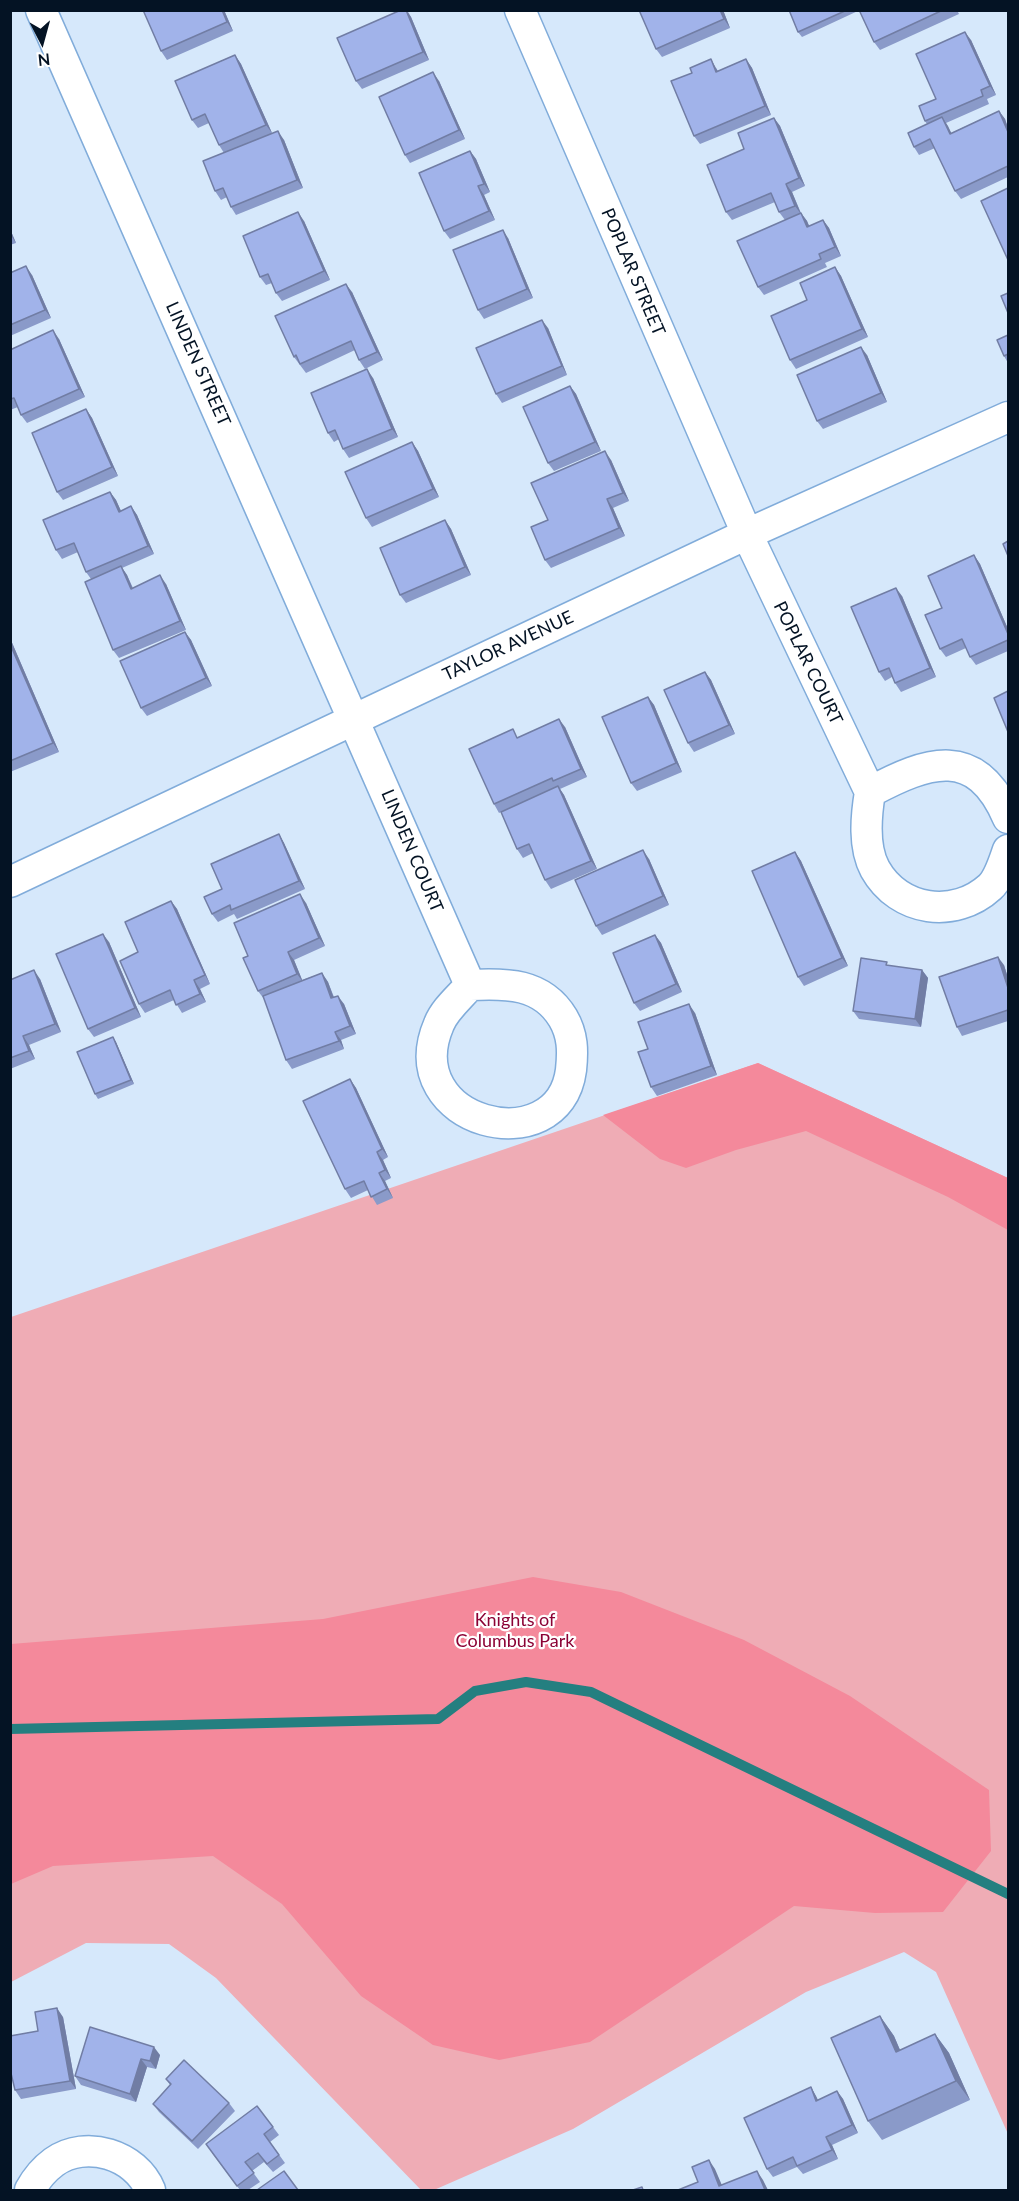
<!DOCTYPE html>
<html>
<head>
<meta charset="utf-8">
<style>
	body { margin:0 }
	#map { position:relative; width:1019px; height:2201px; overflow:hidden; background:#d6e8fb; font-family:Lato,sans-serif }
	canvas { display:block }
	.frame { position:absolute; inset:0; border:12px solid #041324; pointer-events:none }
	.north { position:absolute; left:12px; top:12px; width:60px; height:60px; -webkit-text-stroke:4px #fff; paint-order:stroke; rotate:174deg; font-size:16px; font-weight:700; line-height:24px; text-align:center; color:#041324 }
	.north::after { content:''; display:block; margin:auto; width:21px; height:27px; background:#041324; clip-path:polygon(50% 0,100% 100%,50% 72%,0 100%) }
</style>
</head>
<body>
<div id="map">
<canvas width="1019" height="2201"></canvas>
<div class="frame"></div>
<div class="north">N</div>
</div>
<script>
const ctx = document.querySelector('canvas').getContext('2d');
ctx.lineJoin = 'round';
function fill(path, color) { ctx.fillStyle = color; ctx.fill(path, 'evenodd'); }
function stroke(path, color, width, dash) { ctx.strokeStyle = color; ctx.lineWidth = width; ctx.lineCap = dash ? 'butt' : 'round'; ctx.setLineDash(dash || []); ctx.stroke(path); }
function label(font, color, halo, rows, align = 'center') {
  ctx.font = font + ' Lato,sans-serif'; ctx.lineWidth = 4.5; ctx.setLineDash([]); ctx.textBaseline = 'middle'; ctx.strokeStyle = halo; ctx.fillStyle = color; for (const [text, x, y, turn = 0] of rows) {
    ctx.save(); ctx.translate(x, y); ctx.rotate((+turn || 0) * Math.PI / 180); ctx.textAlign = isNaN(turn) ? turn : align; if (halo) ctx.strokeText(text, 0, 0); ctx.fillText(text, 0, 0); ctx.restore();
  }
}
const green = new Path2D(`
	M758,1063l250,115v956l-72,-162 -32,-20 -98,40 -233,137 -139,61h-13l-205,-212 -47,-34 -83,-1 -75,39v-665z`);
const forest = new Path2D(`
	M758,1063l250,115v52l-60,-33 -142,-66 -70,19 -50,18 -26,-9 -57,-44z
	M533,1577l88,15 123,48 106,56 139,94 2,61 -48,61 -68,1 -81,-7 -204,136 -91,18 -66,-15 -72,-49 -79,-92 -69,-48 -160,10 -42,18v-240l312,-25z`);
const stream = new Path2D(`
	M10,1729l428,-10 37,-28 51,-9 65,10 417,202`);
const minor = new Path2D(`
	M41,10l429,975
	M520,10l227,524 123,258c-4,24 -7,55 5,77 24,43 80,50 115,18 9,-8 14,-26 18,-37
	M870,792c58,-31 106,-48 138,26
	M10,882l737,-348 261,-117
	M470,985c36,-2 72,-2 93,33 10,17 10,33 8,52 -12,94 -175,54 -132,-46 6,-15 21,-27 31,-39z
	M30,2190c6,-11 13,-20 24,-28 32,-23 82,-7 96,28`);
const wall = new Path2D(`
	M224,10l9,21 -66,29 -6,-9z
	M401,10h6l4,7 18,43 -67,29 -6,-8z
	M639,10h84l7,18 -68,29 -6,-8z
	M789,10h71l-58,27 -4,-5z
	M863,10h94l2,4 -79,36 -6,-8z
	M971,40l25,55 -9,4 2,5 -43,19 5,10 48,-22 6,8 3,9v49l-47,22 -6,-8 -20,-43 -16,7 -5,-8 13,-23 -2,-3 11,-22z
	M235,55l6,9 31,69 12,7 19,48 -67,27 -5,-8 -4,-10 -6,3 -6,-9 9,-38 -5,-8 -10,-22 -11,5 -6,-8z
	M746,59l6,9 19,47 -71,29 -6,-8 22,-68 2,3z
	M439,81l26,58 -55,24 -5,-8z
	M774,118l6,8 25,60 -13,6 9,21 6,8 2,5 14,-6 6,8 12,28 -16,7 2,4 -63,28 -6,-8 27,-67 -6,-8 -4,-10 -43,18 -6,-8 18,-63z
	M470,151l6,8 14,33 -6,3 11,25 -45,19 -6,-8z
	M304,221l26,59 -48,21 -6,-8 -4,-10 -6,2 -6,-8z
	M10,229l6,14 -6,2z
	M508,238l25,60 -49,21 -6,-9z
	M835,267l6,9 27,61 -72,32 -6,-9 17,-60z
	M10,273l22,2 19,43 -41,18z
	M352,292l31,68 -18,9 -6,-9 -4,-10 -49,23 -12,-16z
	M548,328l19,47 -65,28 -6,-9z
	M1008,335v28l-4,-7z
	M59,339l26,58 -58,26 -6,-8 -3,-8 -8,3v-60z
	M867,355l20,47 -64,27 -6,-8z
	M373,378l25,59 -49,21 -6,-9 -4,-10 -5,3 -6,-9z
	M570,386l6,8 25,57 -47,20 -6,-8z
	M86,409l6,9 26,58 -55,24 -6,-8z
	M412,442l6,9 21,46 -67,30 -6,-9z
	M611,460l18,41 -16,7 12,28 -74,32 -6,-8 3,-40z
	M110,492l6,8 5,11 10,-5 6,9 17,39 -32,14 5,7 6,13 33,-4 20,46 -67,28 -6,-8 -22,-71 -5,-7 -8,-20 -16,7 -6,-9z
	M445,520l6,9 20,46 -65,28 -6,-8z
	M974,555l6,9 28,65v22l-32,14 -6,-8 -4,-9 -20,9 -6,-8 2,-41z
	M902,596l34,81 -35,15 -6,-9 -3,-6 -7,4 -6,-9z
	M185,632l6,8 21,46 -65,30 -6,-8z
	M10,638l49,114 -49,20z
	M705,672l6,8 24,54 -41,18 -6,-9z
	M648,697l6,8 28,67 -45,19 -6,-8z
	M565,727l22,50 -27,12 4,6 33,74 -46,20 -6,-9 -12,-27 -10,5 -6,-9 -16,-37 -2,1 -5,-9 24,-67z
	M279,834l5,9 21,46 -68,30 -3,-5 -16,8 -6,-8 10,-25z
	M795,852l6,9 47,105 -44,20 -6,-9z
	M649,859l20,46 -67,30 -6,-9z
	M171,901l6,8 33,75 -10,5 6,13 -24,11 -8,-13 -29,13 -6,-9 -1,-52z
	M306,903l19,43 -31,14 8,20 20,-7 6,9 6,15 10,7 12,30 -15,6 3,9 -52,20 -6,-9 -22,-61 -6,-8 -10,-35z
	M655,935l6,8 21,49 -42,19 -6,-8z
	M109,942l32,75 -47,20 -6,-8z
	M1004,965l4,13v43l-46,15 -5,-9z
	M922,970l6,8 -7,49 -62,-8 -6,-8z
	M40,979l21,53 -32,13 6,14 -25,10v-89z
	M695,1013l22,62 -60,21 -6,-9 -3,-38z
	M113,1037l3,5 18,42 -36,15 -3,-5z
	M350,1079l6,9 32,69 -5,3 8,18 -6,3 8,17 -16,7 -9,-15 -17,8 -6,-9z
	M880,2016l14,20 6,14 35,-16 14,19 21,47 -88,40 -14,-19z
	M63,2017l13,72 -55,10 -6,-9 -2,-11h-3v-43l28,-5z
	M90,2027l70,28 -4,14 -9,-2 -11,35 -55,-17 -6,-9z
	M166,2079l63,24 6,8 -37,38 -39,-37 -6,-8 17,-19z
	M811,2087l7,13 19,-9 6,8 15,34 -26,12 6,14 -35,15 -6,-7 -24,10 -6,-8z
	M273,2127l6,8 -9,7 15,21 -12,9 -9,-10 -12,9 8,11 -12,8h-8l-28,-37z`);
const shadedWall = new Path2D(`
	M222,10h2l9,21 -6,-9z
	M406,10l5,7 18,43 -6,-8z
	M720,10h3l7,18 -6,-9z
	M965,32l6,8 25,55 -6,-9z
	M235,55l6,9 31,69 -6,-8z
	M711,59l5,9 6,12 -6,-8z
	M746,59l6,9 19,47 -6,-9z
	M433,72l6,9 26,58 -6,-9z
	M999,111l6,8 3,9v4z
	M942,117l6,9 8,17 -6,-9z
	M774,118l6,8 25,60 -6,-8z
	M278,131l6,9 19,48 -6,-8z
	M470,151l6,8 14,33 -6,-8z
	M786,184l6,8 9,22 -6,-8z
	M478,186l6,9 11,25 -6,-9z
	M298,212l6,9 26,59 -6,-9z
	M801,213l6,8 6,14 -6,-8z
	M823,220l6,8 12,28 -6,-9z
	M10,229l6,14 -6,-9z
	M503,230l5,8 25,60 -6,-9z
	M26,266l6,9 19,43 -6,-8z
	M835,267l6,9 27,61 -6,-8z
	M346,284l6,8 31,68 -6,-8z
	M542,320l6,8 19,47 -5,-9z
	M53,330l6,9 26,58 -6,-8z
	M861,347l6,8 20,47 -6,-9z
	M367,369l6,9 25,59 -6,-8z
	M570,386l6,8 25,57 -6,-9z
	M86,409l6,9 26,58 -6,-9z
	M412,442l6,9 21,46 -6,-8z
	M605,451l6,9 18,41 -6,-8z
	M110,492l6,8 9,20 -6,-8z
	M607,499l6,9 12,28 -6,-8z
	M131,506l6,9 17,39 -6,-8z
	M445,520l6,9 20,46 -6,-8z
	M974,555l6,9 28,65v5z
	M121,566l6,9 9,22 -5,-8z
	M160,575l6,9 20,46 -6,-9z
	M896,588l6,8 34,81 -6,-9z
	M185,632l6,8 21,46 -6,-8z
	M10,638l49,114 -6,-9 -43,-99z
	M705,672l6,8 24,54 -6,-9z
	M648,697l6,8 28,67 -6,-9z
	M559,719l6,8 22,50 -6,-8z
	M558,786l6,9 33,74 -6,-8z
	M279,834l5,9 21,46 -6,-8z
	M643,850l6,9 20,46 -6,-9z
	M795,852l6,9 47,105 -6,-8z
	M300,894l6,9 19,43 -6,-8z
	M171,901l6,8 33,75 -5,-9z
	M103,934l6,8 32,75 -6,-9z
	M655,935l6,8 21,49 -6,-8z
	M288,952l6,8 9,22 -6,-8z
	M998,957l6,8 4,13v10z
	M34,970l6,9 21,53 -6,-8z
	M922,970l6,8 -7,49 -6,-8z
	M322,973l6,9 9,25 -6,-9z
	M194,980l6,9 6,13 -6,-8z
	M338,996l6,8 12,30 -6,-8z
	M689,1004l6,9 22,62 -6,-9z
	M335,1032l6,8 3,9 -5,-8z
	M23,1036l6,9 6,14 -6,-8z
	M113,1037l3,5 18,42 -3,-4z
	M350,1079l6,9 32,69 -6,-8z
	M377,1152l6,8 8,18 -6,-8z
	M379,1173l6,8 8,17 -6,-9z
	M57,2008l6,9 13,72 -6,-8z
	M880,2016l14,20 15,35 -13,-19z
	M935,2034l14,19 21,47 -14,-19z
	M154,2047l6,8 -4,14 -6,-8z
	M141,2059l6,8 -11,35 -6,-8z
	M811,2087l5,9 6,13 -6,-8z
	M837,2091l6,8 15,34 -6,-8z
	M826,2137l6,8 6,14 -6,-9z
	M709,2160l6,9 9,21 -5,-4z
	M757,2171l6,9 5,10h-3z`);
const building = new Path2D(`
	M143,10h79l5,12 -66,29z
	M401,10h5l17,42 -67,29 -19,-43z
	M639,10h81l4,9 -68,30z
	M789,10h58l-49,22z
	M863,10h80l-69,32 -14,-30z
	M965,32l25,54 -9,4 2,6 -58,25 -6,-15 17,-7 -20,-45z
	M235,55l31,70 -47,20 -14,-31 -13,6 -17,-39z
	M711,59l5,13 30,-13 19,47 -71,30 -23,-55 21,-8 -2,-5z
	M433,72l26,58 -54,25 -26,-58z
	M999,111l9,21v34l-53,25 -25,-52 -16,8 -6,-14 34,-16 8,17z
	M774,118l25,60 -13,6 9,22 -16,6 -8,-19 -45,19 -19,-47 37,-16 -6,-16z
	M278,131l19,49 -66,27 -8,-19 -8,3 -12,-30z
	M470,151l14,33 -6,2 11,25 -45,20 -25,-58z
	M1008,188v72l-27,-59z
	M298,212l26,59 -48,22 -8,-19 -8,3 -17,-41z
	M801,213l6,14 16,-7 12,27 -16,7 2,5 -63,28 -21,-46z
	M503,230l24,59 -49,21 -25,-60z
	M26,266l19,44 -35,15v-52z
	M835,267l27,62 -72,31 -19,-44 36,-16 -7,-17z
	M346,284l31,68 -18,8 -8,-19 -51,23 -4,-9 -2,2 -19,-41z
	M1008,293v20l-7,-17z
	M542,320l20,46 -66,28 -20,-46z
	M53,330l26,59 -58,26 -7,-17 -4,1v-49z
	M1008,335v19l-4,2 -7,-16z
	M861,347l20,46 -64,28 -20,-46z
	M367,369l25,60 -49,20 -8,-19 -7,3 -17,-40z
	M570,386l25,56 -47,21 -25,-56z
	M86,409l26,58 -55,25 -25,-59z
	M412,442l21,47 -67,29 -21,-46z
	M605,451l18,42 -16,6 12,29 -74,32 -14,-33 17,-7 -17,-37z
	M110,492l9,20 12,-6 17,40 -62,26 -12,-29 -18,7 -13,-30z
	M445,520l20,47 -65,28 -20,-47z
	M1008,541v15l-5,-12z
	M974,555l34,79v6l-38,17 -8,-18 -22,10 -15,-34 17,-7 -14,-32z
	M121,566l10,23 29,-14 20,46 -67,29 -28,-68z
	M896,588l34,80 -35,15 -6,-15 -10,4 -28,-65z
	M185,632l21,46 -65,30 -21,-47z
	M10,644l43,99 -43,18z
	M705,672l24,53 -41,18 -24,-53z
	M1008,691v41l-14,-34z
	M648,697l28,66 -45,20 -29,-66z
	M559,719l22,50 -28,12 -1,-3 -58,26 -25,-55 44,-20 4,9z
	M558,786l33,75 -46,19 -16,-36 -12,5 -16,-37z
	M279,834l20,47 -68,29 -1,-5 -18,9 -8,-17 18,-8 -11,-25z
	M643,850l20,46 -67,30 -21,-46z
	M795,852l47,106 -44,19 -46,-106z
	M300,894l19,44 -31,14 9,22 -39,17 -15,-33 5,-2 -14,-33z
	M171,901l34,74 -11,5 6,14 -24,11 -6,-15 -31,14 -19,-43 18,-9 -13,-30z
	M103,934l32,74 -47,21 -32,-75z
	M655,935l21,49 -42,19 -21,-50z
	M998,957l10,31v22l-51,17 -18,-50z
	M861,958l26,4 -1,3 36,5 -7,49 -62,-8z
	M34,970l21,54 -32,12 6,15 -19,7v-78z
	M322,973l9,25 7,-2 12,30 -15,6 4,9 -53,19 -23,-64z
	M689,1004l22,62 -60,21 -13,-35 10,-3 -10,-27z
	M113,1037l18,43 -36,14 -18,-42z
	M350,1079l32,70 -5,3 8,18 -6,3 8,16 -16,8 -7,-16 -19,8 -42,-88z
	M57,2008l13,73 -55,9 -5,-21v-33l28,-5 -3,-19z
	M880,2016l16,36 39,-18 21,47 -88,40 -37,-83z
	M90,2027l64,20 -4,14 -9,-2 -11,35 -55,-18z
	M184,2060l45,43 -37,38 -39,-37 18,-20 -5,-5z
	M811,2087l5,14 21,-10 15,34 -26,12 6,13 -35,16 -4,-9 -26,12 -23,-51z
	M257,2106l16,21 -9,7 15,21 -12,9 -9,-11 -13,9 9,11 -17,13 -31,-42z
	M709,2160l10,26 38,-15 8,19h-87l20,-8 -6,-15z
	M284,2171l14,19h-41z
	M642,2187l1,3h-10z`);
const streetNames = [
	["POPLAR STREET",633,272,67],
	["LINDEN STREET",198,364,66],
	["TAYLOR AVENUE",508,646,-25],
	["POPLAR COURT",808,663,64],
	["LINDEN COURT",412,851,67]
];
const parkNames = [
	["Knights of",515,1620],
	["Columbus Park",515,1641]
];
fill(green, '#efacb5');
fill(forest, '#f4899b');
stroke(stream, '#247f80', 10);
stroke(minor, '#81acda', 33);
stroke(minor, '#fff', 30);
fill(wall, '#8a9ac9');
fill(shadedWall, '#717da4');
fill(building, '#a1b3ea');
stroke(building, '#717da4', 1.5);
label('18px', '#041324', '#fff', streetNames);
label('18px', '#8b0335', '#fff', parkNames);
</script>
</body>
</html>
